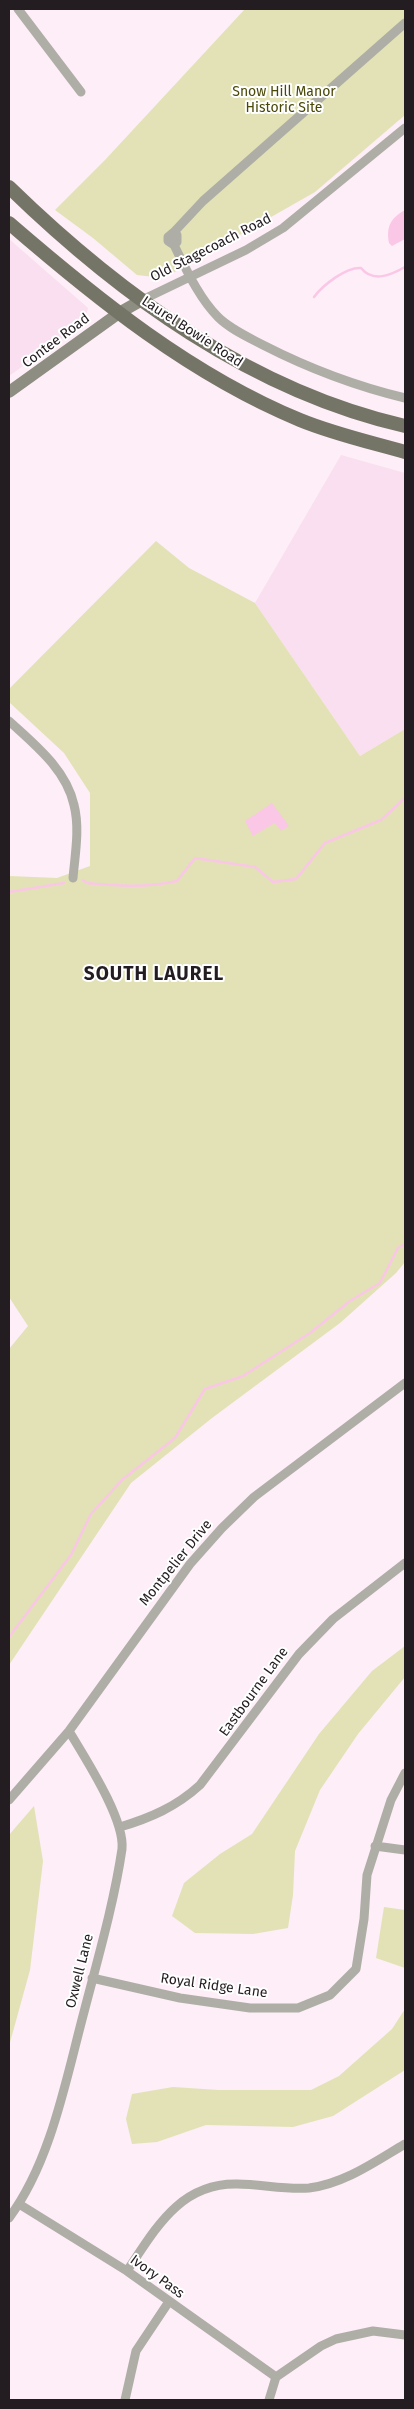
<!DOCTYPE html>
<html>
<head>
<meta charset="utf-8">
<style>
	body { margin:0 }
	#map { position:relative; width:414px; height:2409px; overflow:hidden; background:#fdeef7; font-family:"Fira Sans",sans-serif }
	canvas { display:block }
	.frame { position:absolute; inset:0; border:10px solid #231c20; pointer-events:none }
</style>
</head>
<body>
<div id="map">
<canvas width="414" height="2409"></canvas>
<div class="frame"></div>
</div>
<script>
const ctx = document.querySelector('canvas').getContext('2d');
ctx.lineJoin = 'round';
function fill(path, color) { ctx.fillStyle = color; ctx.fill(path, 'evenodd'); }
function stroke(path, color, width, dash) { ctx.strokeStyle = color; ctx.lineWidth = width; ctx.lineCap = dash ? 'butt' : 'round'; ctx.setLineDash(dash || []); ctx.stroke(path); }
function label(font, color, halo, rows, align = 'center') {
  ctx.font = font + ' "Fira Sans",sans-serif'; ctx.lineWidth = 4; ctx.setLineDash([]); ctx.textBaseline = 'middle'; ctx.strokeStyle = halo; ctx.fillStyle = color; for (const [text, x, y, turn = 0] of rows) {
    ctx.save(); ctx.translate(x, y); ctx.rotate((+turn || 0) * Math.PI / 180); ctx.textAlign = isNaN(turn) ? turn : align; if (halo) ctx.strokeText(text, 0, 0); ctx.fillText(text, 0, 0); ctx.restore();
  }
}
const built = new Path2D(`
	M9,239l79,69 -4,14 -75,54z
	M341,455l64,18v256l-45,27 -105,-153z`);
const green = new Path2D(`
	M245,9h160v106l-90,77 -151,86 -27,-3 -44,-37 -38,-28 50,-50z
	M156,541l33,27 66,35 105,153 45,-27v533l-9,11 -56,50 -128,95 -81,65 -122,182v-316l19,-23 -19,-29v-421l48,2 33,-12v-73l-26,-40 -55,-51v-13z
	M405,1646v31l-47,57 -38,56 -25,61 -2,44 -5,33 -35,6 -58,-1 -23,-17 12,-33 36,-29 32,-20 67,-100 53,-63z
	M34,1806l9,55 -13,109 -21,76v-211z
	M384,1907l21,3v58l-29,-10z
	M405,2009v61l-72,46 -40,11 -87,-2 -49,17 -25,2 -6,-25 6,-25 41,-7 45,3h93l28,-14 53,-47z`);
const water = new Path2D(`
	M405,210v29l-13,7 -3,-3c-3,-17 2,-25 16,-33z
	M272,803l17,23 -8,5 -6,-8 -22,13 -8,-15z`);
const stream = new Path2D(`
	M314,297c9,-12 32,-30 47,-29 12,15 30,7 44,-1
	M83,880l4,3c31,3 59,5 90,-2l18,-23 60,9 18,15 23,-3 29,-36 56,-23 24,-22
	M9,892l55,-9
	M9,1637l62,-82 20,-41 31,-34 53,-42 30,-49 38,-13 67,-43 40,-32 30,-18 18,-35 7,-4`);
const street = new Path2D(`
	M18,9l63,83
	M405,23l-202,178 -29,31 3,3v7l-3,3c12,24 25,53 44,72 12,12 30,20 45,28 45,23 92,41 142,53
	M174,232l-6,5v4l6,4
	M142,300l104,-50 37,-22 122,-100
	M9,721c25,23 57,48 65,84 6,23 1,50 -1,73
	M9,1800l60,-69 121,-167 32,-36 32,-31 151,-114
	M120,1827c30,-9 56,-20 80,-42l99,-131 34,-35 72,-56
	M375,1846l30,4
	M92,1978l88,20 70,10h48l32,-13 26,-26 8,-50 3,-44 24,-75 14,-27
	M19,2204l108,67 149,106
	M9,2218c42,-56 57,-139 75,-206 14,-54 30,-109 38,-163 3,-30 -37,-91 -53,-118
	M127,2271c28,-41 52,-88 110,-87 24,0 48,6 72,4 35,-4 67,-27 96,-44
	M125,2400l11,-49 32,-48
	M269,2400l7,-23 45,-31 15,-7 37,-8 32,4`);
const secondary = new Path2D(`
	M9,392l110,-79 23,-13`);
const primary = new Path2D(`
	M9,187c111,108 243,204 396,239
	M9,223c88,76 182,152 291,197 34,14 70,22 105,32`);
const parkNames = [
	["Snow Hill Manor",284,92],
	["Historic Site",284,108]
];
const streetNames = [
	["Old Stagecoach Road",211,248,-27],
	["Laurel Bowie Road",192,332,33],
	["Contee Road",56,341,-37],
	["Montpelier Drive",176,1563,-51],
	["Eastbourne Lane",254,1692,-54],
	["Oxwell Lane",80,1971,-76],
	["Royal Ridge Lane",214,1986,8],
	["Ivory Pass",157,2277,36]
];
const districtNames = [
	["SOUTH LAUREL",154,975]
];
fill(built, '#f9dfef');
fill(green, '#e2e2b6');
fill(water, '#fac7e6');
stroke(stream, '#fac7e6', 2.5);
stroke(street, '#aeaea6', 9);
stroke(secondary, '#8d8d81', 12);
stroke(primary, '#757567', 14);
label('14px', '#4a4807', '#fff', parkNames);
label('14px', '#231c20', '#fff', streetNames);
ctx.letterSpacing = '1px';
label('bold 19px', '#231c20', '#fff', districtNames);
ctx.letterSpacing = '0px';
</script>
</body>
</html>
